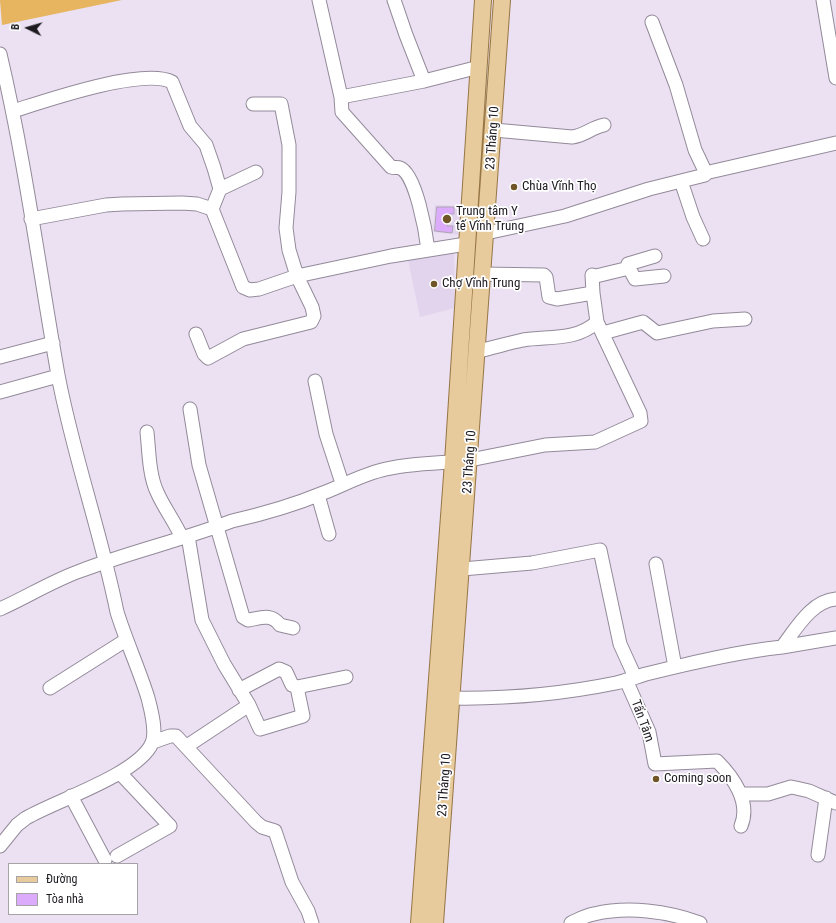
<!DOCTYPE html>
<html>
<head>
<meta charset="utf-8">
<style>
	body { margin:0 }
	#map { position:relative; width:836px; height:923px; overflow:hidden; background:#ebe1f2; font-family:"Roboto Condensed",sans-serif }
	canvas { display:block }
	.legend { position:absolute; left:8px; top:863px; width:130px; height:52px; box-sizing:border-box; background:#fff; border:1px solid #a5a3a6; margin:0; padding:5px 7px; list-style:none; font-size:12px; color:#1d1a20 }
	.legend li { display:flex; align-items:center; gap:8px; height:20px }
	.legend b { width:20px; border:1px solid #a5a3a6 }
	.north { position:absolute; left:8px; top:8px; width:40px; height:40px; -webkit-text-stroke:3px #fff; paint-order:stroke; rotate:275deg; font-size:11px; font-weight:700; line-height:16px; text-align:center; color:#1d1a20 }
	.north::after { content:''; display:block; margin:auto; width:14px; height:18px; background:#1d1a20; clip-path:polygon(50% 0,100% 100%,50% 72%,0 100%) }
</style>
</head>
<body>
<div id="map">
<canvas width="836" height="923"></canvas>
<ul class="legend">
<li><b style="height:5px;background:#e8cb9c"></b>Đường</li>
<li><b style="height:11px;background:#ddabfb"></b>Tòa nhà</li>
</ul>
<div class="north">B</div>
</div>
<script>
const ctx = document.querySelector('canvas').getContext('2d');
ctx.lineJoin = 'round';
function fill(path, color) { ctx.fillStyle = color; ctx.fill(path, 'evenodd'); }
function stroke(path, color, width, dash) { ctx.strokeStyle = color; ctx.lineWidth = width; ctx.lineCap = dash ? 'butt' : 'round'; ctx.setLineDash(dash || []); ctx.stroke(path); }
function label(font, color, halo, rows, align = 'center') {
  ctx.font = font + ' "Roboto Condensed",sans-serif'; ctx.lineWidth = 3.5; ctx.setLineDash([]); ctx.textBaseline = 'middle'; ctx.strokeStyle = halo; ctx.fillStyle = color; for (const [text, x, y, turn = 0] of rows) {
    ctx.save(); ctx.translate(x, y); ctx.rotate((+turn || 0) * Math.PI / 180); ctx.textAlign = isNaN(turn) ? turn : align; if (halo) ctx.strokeText(text, 0, 0); ctx.fillText(text, 0, 0); ctx.restore();
  }
}
const built = new Path2D(`
	M435,205l26,1 -2,29 -26,-3z
	M454,251l1,57 -35,9 -12,-57z`);
const green = new Path2D(`
	M0,0h122l-120,25z`);
const building = new Path2D(`
	M437,207h17v7h-6l-1,12h6l-1,7 -17,-2z`);
const minor = new Path2D(`
	M319,0l22,97 83,-16 55,-14
	M394,0l12,35 18,46
	M823,0l13,78
	M0,54c25,106 39,214 58,321 15,80 43,157 59,237 9,29 22,57 31,86 3,12 9,33 4,45 -13,31 -95,57 -126,75l-9,7 -17,21
	M341,97l1,15 49,55c3,1 7,0 9,1 16,6 26,65 28,82
	M13,111c32,-10 130,-44 159,-29l18,44 16,19 8,23 6,21 -8,20
	M494,130l78,7c14,-2 18,-9 32,-12
	M705,173l131,-30
	M681,181l12,36 10,22
	M220,189l36,-17
	M31,219l75,-14 16,-1 60,-1 15,1 15,5 31,78 7,3 9,-1 38,-13 94,-20 75,-12
	M486,233l79,-17 84,-27 56,-14 -1,-6 -9,-19 -19,-65 -24,-63
	M629,268l6,11 29,-3
	M593,293l-1,-18 4,1 33,-8 -1,-4 27,-8
	M603,333l40,-11 14,11 56,-12 32,-2
	M196,334l8,20 4,4 35,-19 68,-17 3,-6 -2,-9 -15,-31 -8,-26 -3,-22 3,-36v-47l-8,-41h-28
	M478,351c15,-3 30,-8 45,-11 26,-4 53,1 74,-18l-4,-29 -36,6 -8,-2 -3,-20 -2,-2 -61,-1
	M0,357l53,-14
	M315,381l11,53 16,49
	M0,392l58,-16
	M190,409l9,56 44,152 5,3c13,-2 23,-7 32,5l13,3
	M147,432c2,19 2,43 10,60 7,16 18,30 25,46
	M470,460l75,-15 50,-3 46,-21 -1,-8 -43,-91
	M318,495l11,39
	M188,536l14,84 22,44 25,41 11,24 43,-13 -6,-29
	M656,564l19,103
	M462,569l70,-6 68,-13 20,94 15,33
	M0,609c27,-12 52,-28 80,-38 50,-19 102,-31 152,-50 31,-7 62,-16 91,-28 21,-8 40,-19 63,-24 22,-5 44,-6 67,-7
	M782,647l54,-9
	M626,680l23,52 6,32 62,-3c16,16 34,41 24,65
	M50,688l76,-48
	M239,690l40,-21 7,3 6,13 5,2 49,-10
	M451,698c56,1 111,-4 165,-15 10,-2 20,-6 30,-9 44,-11 90,-22 136,-27 14,-18 29,-46 54,-48
	M153,742l17,-6h6l80,86 6,5 13,4 17,51 16,29 4,12
	M187,746l62,-41
	M741,794h27l23,-7 5,1 13,3 27,12
	M71,796l34,64
	M818,855l8,-57
	M117,856l53,-30 -50,-53
	M571,923c7,-3 15,-8 23,-9 34,-8 73,-3 106,9`);
const major = new Path2D(`
	M419,923l34,-461 30,-462
	M435,923l67,-923`);
const markers = [
	[514,187,4,"#705528"],
	[447,219,5,"#705528"],
	[434,284,4,"#705528"],
	[656,779,4,"#705528"]
];
const streetNames = [
	["23 Tháng 10",493,138,-86],
	["23 Tháng 10",470,462,-86],
	["Tấn Tâm",642,721,70],
	["23 Tháng 10",445,785,-86]
];
const poiNames = [
	["Chùa Vĩnh Thọ",522,187],
	["Trung tâm Y",456,212],
	["tế Vĩnh Trung",456,227],
	["Chợ Vĩnh Trung",442,284],
	["Coming soon",664,779]
];
fill(built, '#e2d4ec');
fill(green, '#e7b45f');
fill(building, '#ddabfb');
stroke(building, '#afa5b6', 1);
stroke(minor, '#938a9a', 15);
stroke(major, '#977646', 18);
stroke(minor, '#fff', 13);
stroke(major, '#e8cb9c', 16);
for (const [x, y, r, color] of markers) { const dot = new Path2D(); dot.arc(x, y, r, 0, 2 * Math.PI); ctx.fillStyle = color; ctx.fill(dot); stroke(dot, '#fff', 1.5); }
label('13px', '#1d1a20', '#fff', streetNames);
label('13px', '#1d1a20', '#fff', poiNames, 'left');
</script>
</body>
</html>
